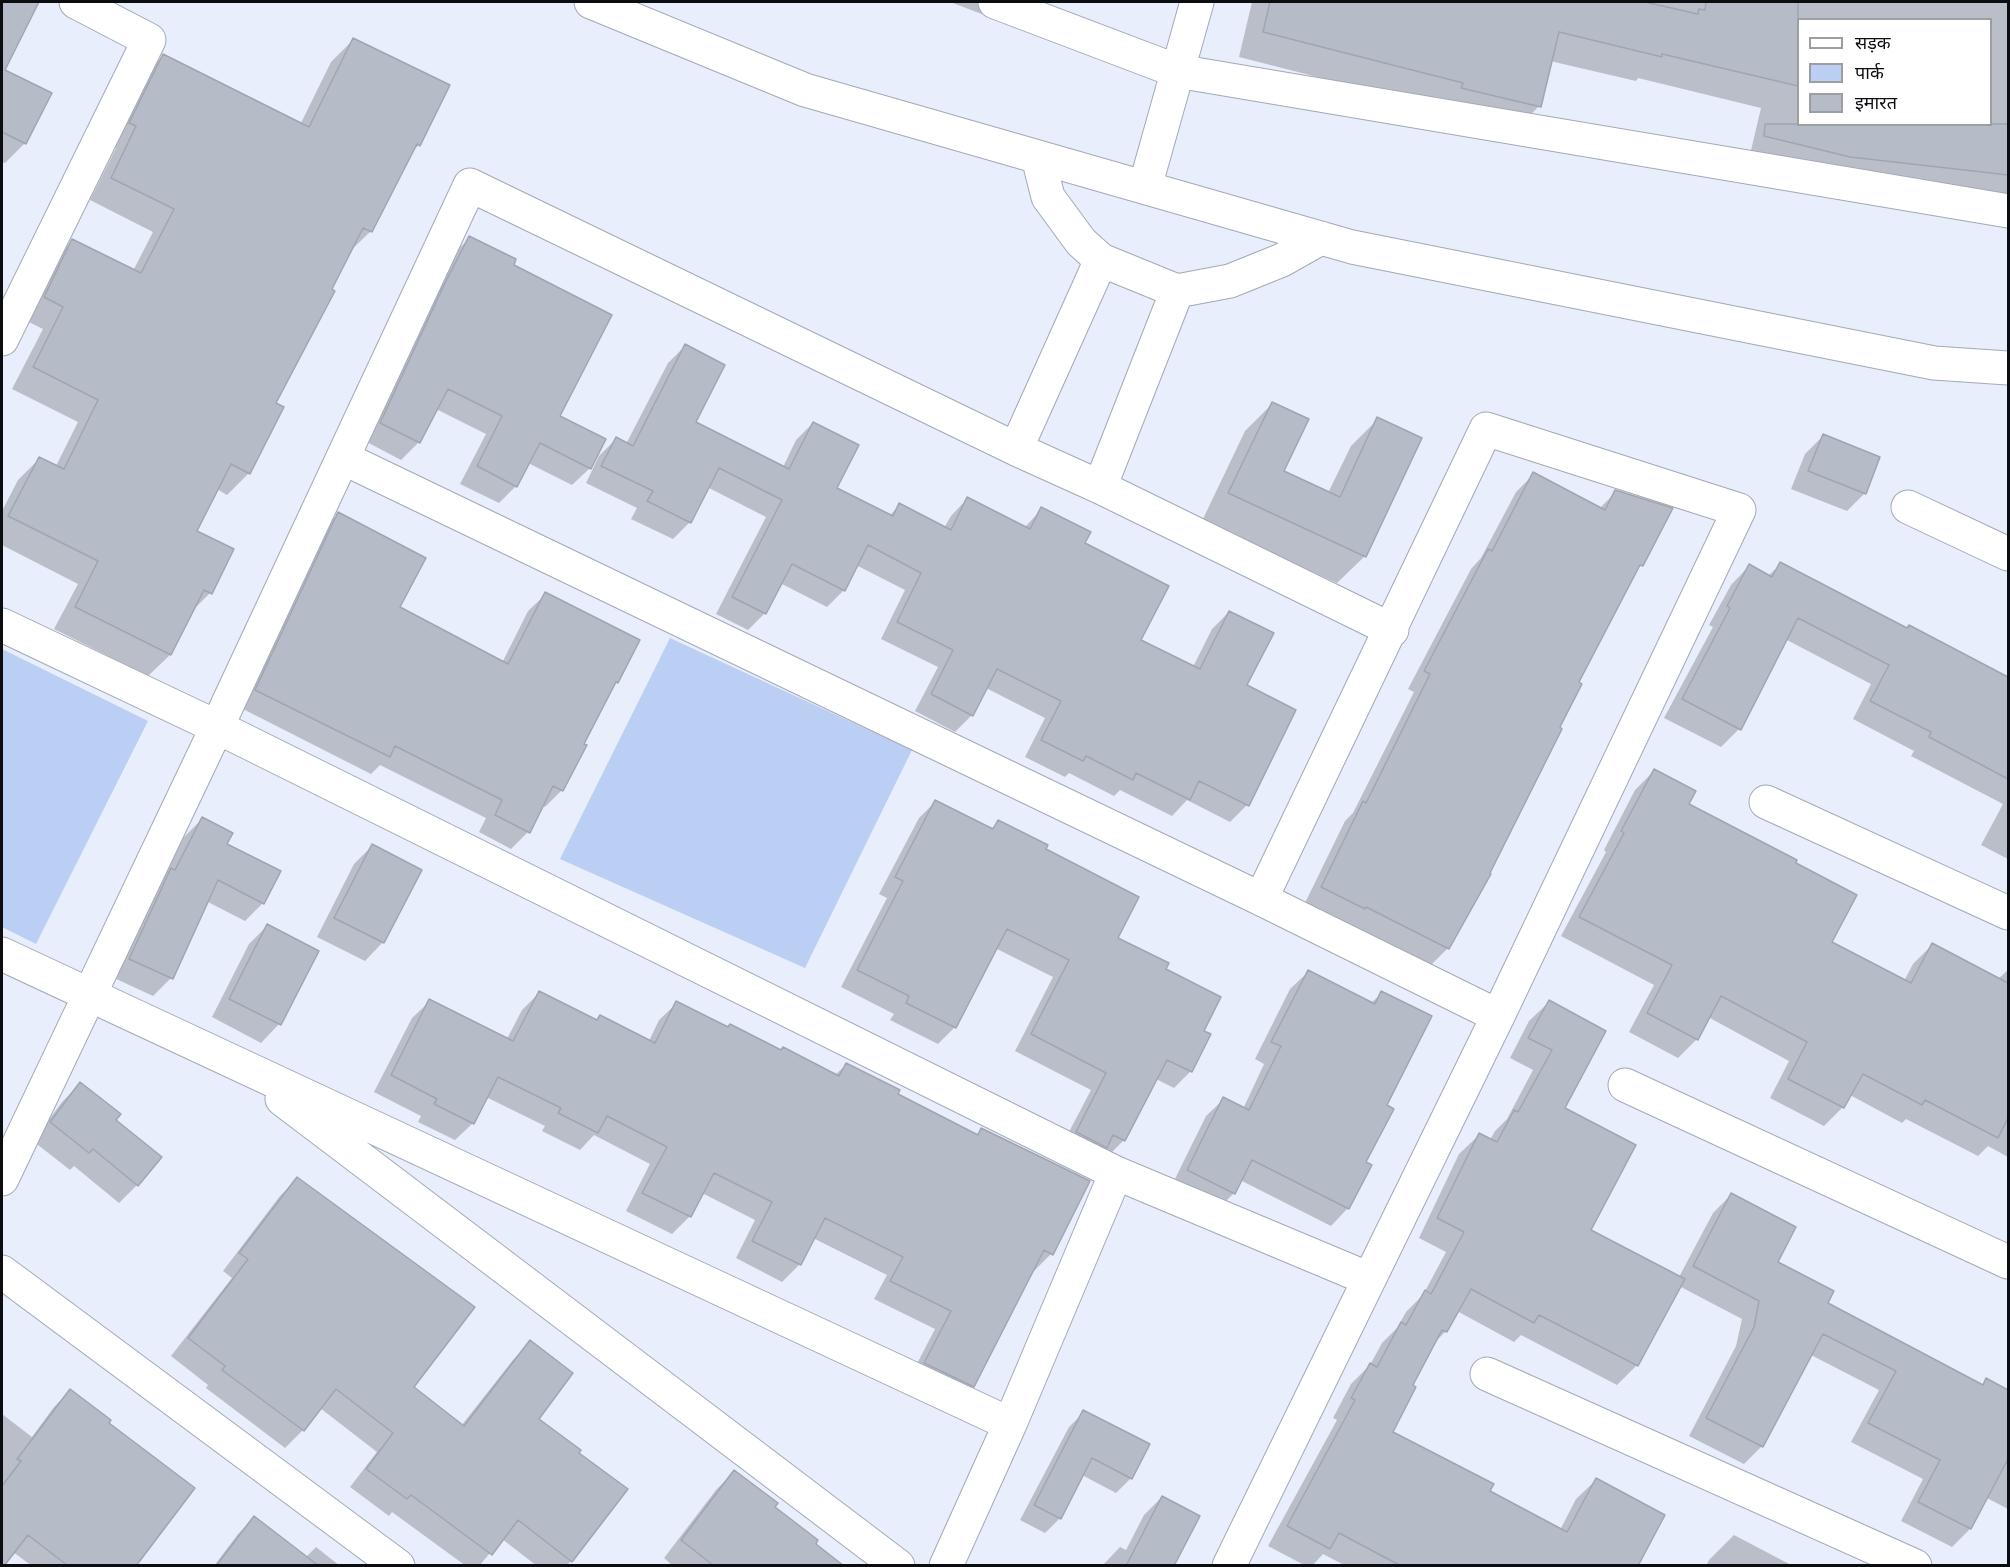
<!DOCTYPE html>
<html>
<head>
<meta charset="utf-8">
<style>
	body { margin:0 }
	#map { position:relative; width:2010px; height:1567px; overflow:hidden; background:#e8eefb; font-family:"Nunito Sans","Noto Sans Devanagari",sans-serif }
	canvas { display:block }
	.frame { position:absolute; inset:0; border:3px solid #0b0d11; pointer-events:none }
	.legend { position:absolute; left:1797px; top:18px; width:195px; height:108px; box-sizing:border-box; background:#fff; border:2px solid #9d9ea0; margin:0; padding:8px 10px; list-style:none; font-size:18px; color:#0b0d11 }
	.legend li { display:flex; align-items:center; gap:12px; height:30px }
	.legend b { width:30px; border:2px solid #9d9ea0 }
</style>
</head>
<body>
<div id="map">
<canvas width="2010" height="1567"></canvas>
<div class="frame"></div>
<ul class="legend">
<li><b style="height:8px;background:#fff"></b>सड़क</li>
<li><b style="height:16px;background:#bbcef3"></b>पार्क</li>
<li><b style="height:16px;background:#b5bbc7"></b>इमारत</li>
</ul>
</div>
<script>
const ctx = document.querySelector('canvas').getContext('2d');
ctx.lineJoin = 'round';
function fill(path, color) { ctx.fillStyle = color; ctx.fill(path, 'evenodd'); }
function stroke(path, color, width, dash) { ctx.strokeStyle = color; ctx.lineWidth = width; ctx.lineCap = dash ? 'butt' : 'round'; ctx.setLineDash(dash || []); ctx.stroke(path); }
const green = new Path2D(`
	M670,638l242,112 -107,218 -245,-109z
	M2,649l146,72 -112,223 -34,-17z`);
const shadow = new Path2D(`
	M2,2h26l8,3 -33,66 22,72 -20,20 -3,-1z
	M950,2h85l-24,23z
	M1252,2h756v204l-260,-43 13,-55 -123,-30 -2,3 -86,-20 -11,45 -24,25 -76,-23 -200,-51zM1798,20h192v104h-192z
	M353,40l66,105 -7,6 -41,80 -23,22 -74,151 -25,69 -22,22 -10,-6 -22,43 15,61 -18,18 -22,44 -22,21 -94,-47 24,-45 -76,-39v-34l16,-31 21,-21 17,7 22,-44 -66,-33 31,-60 -20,-10 28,-57 22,-22 60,31 20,-39 -63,-32 26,-52 -8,-3 33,-67 22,-22 137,69 31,-63z
	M470,238l42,28 46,151 32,51 -18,17 -44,-22 -12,23 -17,17 -39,-19 26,-50 -50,-25 -17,33 -18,18 -38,-20 89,-185z
	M685,346l9,76 89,45 13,-27 17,-17 22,66 54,27 11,-11 44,23 7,-12 16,-17 57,29 18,-19 41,35 56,96 54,27 19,-38 17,-17 16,73 49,26 -47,94 -17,17 -43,-22 -15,16 -52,-26 -6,6 -45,-23 -4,4 -40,-20 20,-39 -59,-30 -14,27 -17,17 -40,-21 23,-44 -57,-28 24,-49 -49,-25 -12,25 -17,17 -47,-24 -15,30 -17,17 -32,-16 50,-97 -59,-30 -17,35 -17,17 -42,-20 6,-11 -51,-25 13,-27 17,-17 10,5 42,-81z
	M1272,404l10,68 46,21 23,-47 27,-27 42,19 -56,119 -27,26 -135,-62 43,-90z
	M1823,436l42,57 -18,18 -56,-22 14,-35z
	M1534,474l66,34 16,-16 25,73 -6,7 -58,110 -129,266 -18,18 -126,-61 41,-84 8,-8 61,-121 -6,-3 63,-120 10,-11 35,-66z
	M338,514l60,94 104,55 26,-52 18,-17 92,46 -56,104 -20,46 -17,17 -3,-1 -14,26 -17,17 -32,-17 7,-14 -106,-53 -9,9 -132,-67 82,-176z
	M1781,564l125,66 3,-4 99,53v180l-27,-14 22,-41 -92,-48 3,-5 -61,-32 18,-35 -86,-45 -46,90 -18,18 -57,-29 49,-91 -4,-2 22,-40 18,-19 19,10z
	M1654,771l33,34 143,137 74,39 9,-17 19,-19 66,34 10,-9v187l-20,-11 -10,10 -72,-37 -4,4 -52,-28 -7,12 -19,19 -54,-28 19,-37 -81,-44 -11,22 -19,19 -49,-26 25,-47 -93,-49 45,-84 -2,-2 31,-60z
	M936,801l55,28 7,-7 46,28 72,88 48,32 38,61 -11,40 -17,17 -18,-9 -32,61 -17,17 -47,-8 31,-59 -76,-39 38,-74 -58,-29 -40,79 -17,17 -48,-24 4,-6 -53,-27 46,-89 -8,-4 40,-76z
	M202,819l23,26 38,58 -18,18 -39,-20 -35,77 -18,18 -41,-19 72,-140z
	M372,846l48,25 -37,71 -18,19 -48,-24 37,-73z
	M267,926l50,25 -38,73 -18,19 -49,-26 37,-73z
	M1308,972l63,31 11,-10 3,113 -37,102 -17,18 -91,-46 -6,13 -18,18 -45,-24 35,-71 18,-17 19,10 21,-45 -9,-5 35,-70z
	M539,993l57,28 4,-4 49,24 10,-21 18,-17 158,72 11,-10 50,30 80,40 6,-6 69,125 -17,17 -2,-1 -59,116 -17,17 -48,-22 27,-52 -61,-30 13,-24 -74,-37 -13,26 -18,18 -46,-24 19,-38 -53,-27 -12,23 -18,18 -46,-23 24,-47 -56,-29 -14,15 -38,-19 3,-5 -59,-29 -13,26 -18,17 -37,-18 3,-6 -47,-24 38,-74 18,-17 77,38 15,-29z
	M1549,1002l14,106 26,122 90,47 34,-64 18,-18 45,67 50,42 155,81 6,-5 21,12v117l-21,-11 -17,31 -18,18 -51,-26 22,-42 -72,-37 28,-52 -68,-35 -49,91 -18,18 -55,-28 47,-90 6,-27 -63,-33 -42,79 -20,20 -96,-50 -7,7 -57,-31 -11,20 -14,14 -21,41 -20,46 97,60 72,38 16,-31 20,-19 41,86h-291l-23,-12 -11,12h-6l-38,-20 69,-126 -4,-2 18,-34 19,-19 12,-22 15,-15 9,-16 17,-17 23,-43 -27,-14 40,-84 20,-19 11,5 5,-9 12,-12 26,-49 -23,-12 19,-37z
	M80,1084l34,36 23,65 -18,18 -45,-37 -4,4 -37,-29 29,-39z
	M297,1179l115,208 49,39 52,-66 17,-18 7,77 34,142 -5,5h-29l-35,-27 -23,27h-13l-74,-54 -3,4 -39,-29 27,-35 -57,-44 -17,22 -18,18 -79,-60 2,-3 -37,-29 61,-78 -9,-7 57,-75z
	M70,1391l64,175h-102l-19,-14 -11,14v-152l30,23 22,-30z
	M1084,1412l47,66 -15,15 -34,-18 -22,43 -15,15 -25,-13 49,-93z
	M734,1472l79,72 28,22h-168l-9,-8 52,-68z
	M1162,1497l10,69h-70l18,-19 6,3 18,-35z
	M254,1518l52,39 10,-10 24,19h-126l24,-32z
	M1734,1535l59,31h-87l3,-6z`);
const building = new Path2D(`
	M2,2h37l-34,68 47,23 -26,51 -24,-12z
	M1270,2h375l53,12 1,-5 6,1 1,-8h92v84l-136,-32v3l-103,-25 -18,75 -80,-19 2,-5 -200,-51z
	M353,38l97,47 -30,61 -3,-2 -45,88 -9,-4 -31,61 3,2 -59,112 8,4 -34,67 -19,-10 -34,67 37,18 -22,45 -8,-4 -33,65 -96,-48 23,-46 -90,-45 31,-59 25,12 34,-69 -65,-33 30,-60 -19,-10 28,-58 69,34 33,-64 -63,-31 25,-52 -7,-3 34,-69 146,73z
	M1765,124h243v51l-158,-18 -86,-21z
	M469,236l47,23 -2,6 98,50 -52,101 46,23 -15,30 -51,-26 -23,44 -40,-21 25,-50 -54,-27 -28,54 -40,-20 64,-138z
	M685,344l40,21 -29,57 93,47 24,-47 46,23 -22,43 56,28 6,-13 52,27 16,-33 63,32 11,-22 50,25 -6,11 84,43 -28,54 59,29 29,-58 45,22 -27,52 49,25 -47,96 -50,-25 -9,19 -54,-27 -3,7 -47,-24 -3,5 -42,-21 20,-39 -64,-32 -24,47 -42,-22 22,-44 -56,-28 24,-49 -53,-28 -23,46 -53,-27 -26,50 -34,-17 50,-97 -63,-32 -28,55 -44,-22 6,-10 -52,-25 15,-29 17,9z
	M1272,402l37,17 -25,52 56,26 37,-80 45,21 -56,119 -138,-64z
	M1823,434l57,23 -14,37 -58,-23z
	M1533,472l72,38 10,-20 58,18 -30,58 -3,-1 -61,117 3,2 -22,43 2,2 -72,144 1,1 -42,75 -83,-42 -1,2 -44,-22 42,-86 3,2 64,-129 -6,-3 64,-122 4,2z
	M338,512l88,46 -26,49 108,57 37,-72 95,48 -22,43 -2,-1 -32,62 3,1 -24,46 -10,-5 -23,47 -35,-18 7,-15 -107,-54 -5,11 -135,-67z
	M1780,562l127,66 2,-3 99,52v102l-79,-42 2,-5 -61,-31 19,-36 -91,-47 -57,112 -59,-31 48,-91 -3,-2 22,-42 23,13z
	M1654,769l42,22 -7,13 108,56 -1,3 61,32 -25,47 79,41 21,-40 76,40v135l-10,20 -73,-38 -3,5 -59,-31 -19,34 -56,-29 19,-37 -86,-46 -23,44 -51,-27 25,-48 -93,-48 45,-84 -3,-2z
	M935,800l58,29 5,-9 50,25 -2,4 93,48 -21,41 51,25 -3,6 55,28 -17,34 7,3 -19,38 -25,-12 -42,81 -12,-6 -6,13 -31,-16 30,-59 -75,-39 38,-74 -62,-31 -51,99 -50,-25 3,-7 -52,-26 46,-89 -8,-4z
	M202,817l31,16 -6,11 54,27 -17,33 -46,-24 -45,99 -44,-20 42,-91 4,2z
	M372,844l50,26 -38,73 -50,-25z
	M267,924l52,27 -38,74 -52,-26z
	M1308,970l67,34 6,-13 51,25 -45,89 7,4 -28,53 6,3 -23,44 -97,-49 -17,34 -48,-24 36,-73 26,13 32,-64 -10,-4z
	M539,991l58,29 3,-5 55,28 21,-42 52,26 2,-3 51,26 2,-3 56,29 7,-13 54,27 -2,4 80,41 3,-7 109,53 -37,74 -9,-5 -70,137 -50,-24 27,-52 -61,-30 13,-24 -78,-39 -24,47 -49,-24 20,-39 -58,-29 -23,44 -49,-24 25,-46 -60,-31 -9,17 -40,-20 3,-5 -63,-31 -24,47 -40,-20 3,-5 -46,-24 38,-76 84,42z
	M1549,1000l57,31 -41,77 71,37 -45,85 94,49 -47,87 -99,-51 -5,8 -63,-34 -24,43 -5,-2 -29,55 3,2 -23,45 101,52 -4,7 77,41 29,-54 69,37 -27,51h-237l-62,-33 -9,16 -43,-23 68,-126 -4,-2 19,-35 7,4 24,-45 5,3 19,-35 6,4 33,-62 -27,-14 42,-85 18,9 17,-32 4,2 34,-62 -24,-12z
	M80,1082l41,32 -5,6 46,37 -24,29 -45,-37 -4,4 -39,-31z
	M297,1177l178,130 -61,80 50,39 66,-86 43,33 -34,46 42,31 -2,3 49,36 -56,73 -54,-42 -26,35 -81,-60 -4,4 -41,-30 27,-36 -57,-44 -32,42 -82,-61 3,-4 -37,-28 60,-79 -9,-6z
	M1731,1193l65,34 -18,35 56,29 -6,12 155,82 3,-7 22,12v69l-37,70 -53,-27 22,-42 -72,-37 28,-52 -73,-37 -60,113 -57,-29 48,-91 5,-26 -66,-35z
	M70,1389l41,31 -2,3 86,65 -59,78h-68l-40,-31 -24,31h-2v-80l19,-25 -4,-2z
	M1083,1410l67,34 -18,35 -40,-21 -31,61 -27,-14z
	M734,1470l44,33 -3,4 43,33 -2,4 28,22h-130l-33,-26z
	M1162,1496l38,20 -26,50h-48z
	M254,1516l65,50h-103z`);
const street = new Path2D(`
	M591,2l214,88 547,157 582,116 74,5
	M995,2l182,69 831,140
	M1038,157l10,40 33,45 20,18 76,31 53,-10 52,-21 39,-22
	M1145,187l52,-185
	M2,339l147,-299 -73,-38
	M1016,449l85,-189
	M343,458l918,441 237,117
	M1100,487l77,-196
	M1908,507l100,47
	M2,625l215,102 899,446 253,106
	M1766,802l242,111
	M2,954l1008,470
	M1625,1085l383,177
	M282,1099l616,467
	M2,1179l215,-452 253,-542 546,264 84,38 292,143
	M2,1272l396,294
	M1487,1374l428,192
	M946,1566l64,-142 106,-251
	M1229,1566l269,-550 241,-506 -253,-81 -225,470`);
fill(green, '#bbcef3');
fill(shadow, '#0003');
fill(building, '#b5bbc7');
stroke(building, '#9fa5b1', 1.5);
stroke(street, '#a3a9b5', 35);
stroke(street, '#fff', 33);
</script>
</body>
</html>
